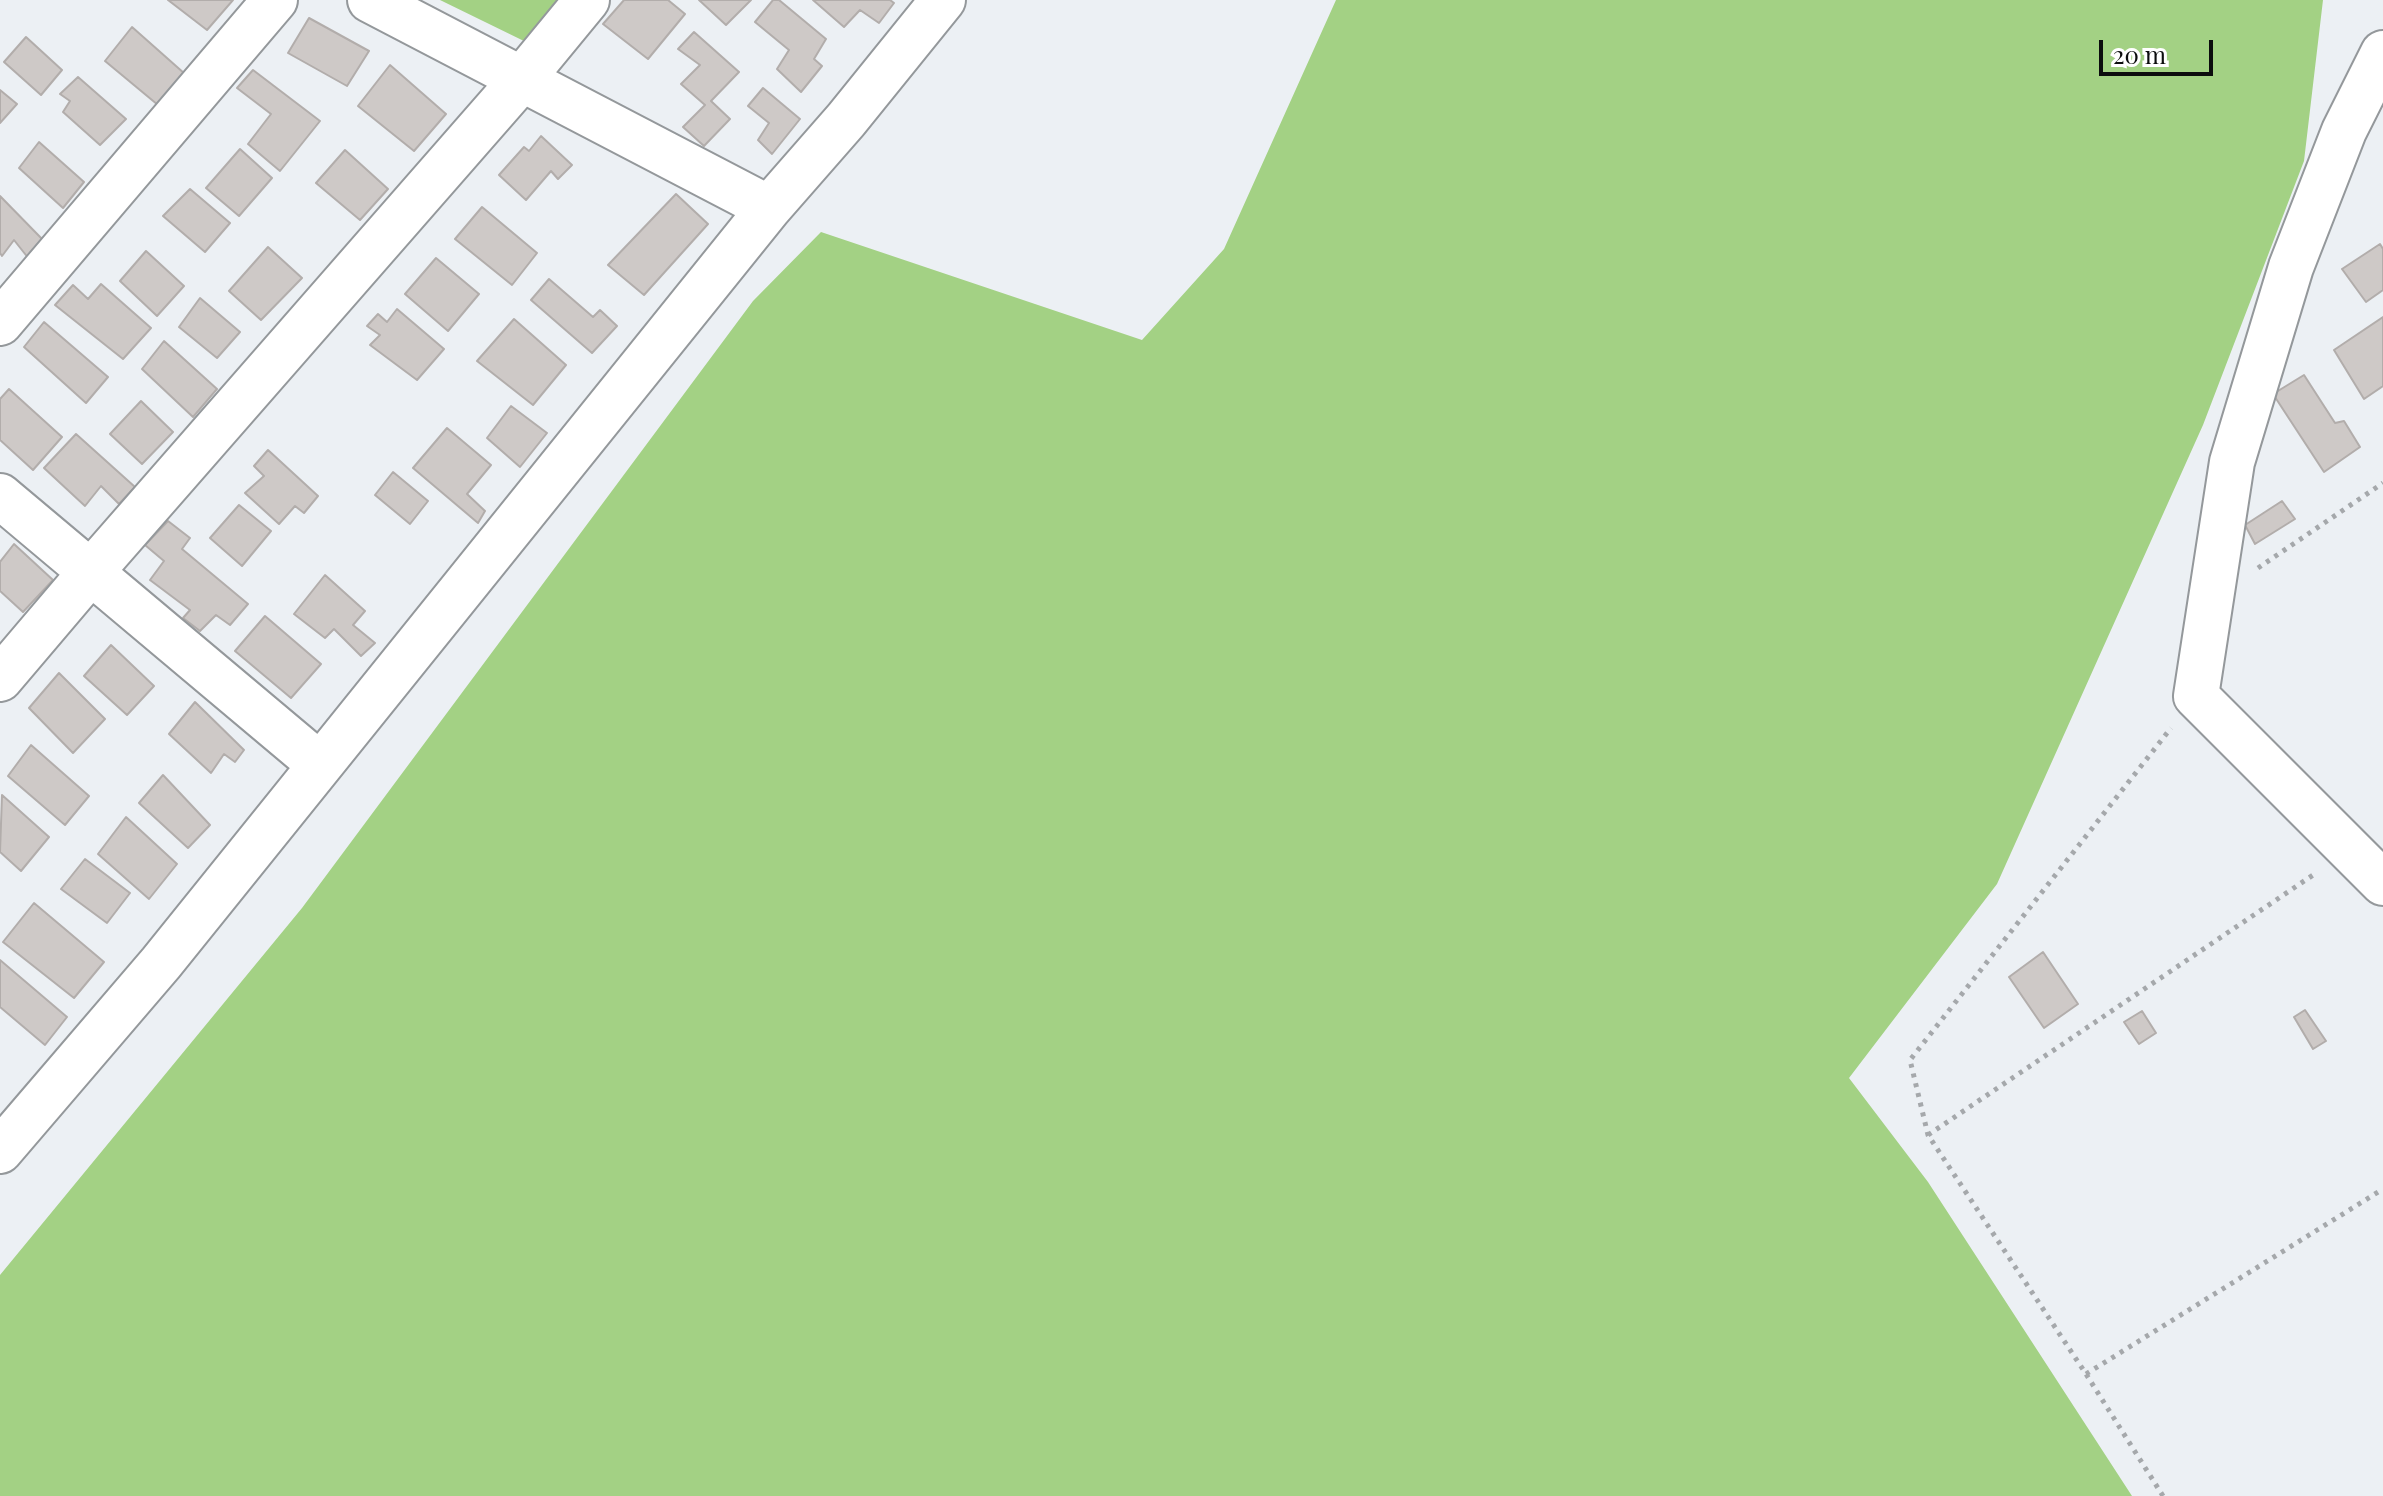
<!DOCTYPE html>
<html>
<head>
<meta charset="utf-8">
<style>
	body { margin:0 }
	#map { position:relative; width:2383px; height:1496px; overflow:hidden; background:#ecf0f4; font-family:"Playfair Display",serif }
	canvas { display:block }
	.scale { position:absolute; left:2099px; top:40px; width:114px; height:36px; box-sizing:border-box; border:4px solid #0c0d0e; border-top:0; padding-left:10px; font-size:24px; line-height:28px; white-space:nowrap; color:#0c0d0e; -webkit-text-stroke:6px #fff; paint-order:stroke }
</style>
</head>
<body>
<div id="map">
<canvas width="2383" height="1496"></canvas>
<div class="scale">20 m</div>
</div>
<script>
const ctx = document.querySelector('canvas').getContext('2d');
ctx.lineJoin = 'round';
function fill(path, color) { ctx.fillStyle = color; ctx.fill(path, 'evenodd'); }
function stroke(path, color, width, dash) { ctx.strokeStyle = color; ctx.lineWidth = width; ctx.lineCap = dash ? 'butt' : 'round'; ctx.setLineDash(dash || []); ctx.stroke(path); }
const green = new Path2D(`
	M440,0h124l-36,43z
	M1336,0h987l-19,161 -101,264 -206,459 -148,194 79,104 204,314h-2132v-221l302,-367 451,-607 68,-69 321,108 82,-91z`);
const building = new Path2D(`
	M168,0h65l-26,30z
	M624,0h44l17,14 -37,45 -45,-35z
	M699,0h52l-25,25z
	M773,0h6l47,39 -12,20 8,7 -21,26 -24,-23 12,-19 -34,-28z
	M813,0h77l4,3 -15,20 -19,-13 -16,17z
	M309,18l60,33 -22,35 -59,-33z
	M132,27l53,47 -27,31 -53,-44z
	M694,32l45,40 -28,29 19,18 -26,27 -21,-19 22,-22 -24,-21 19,-19 -22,-16z
	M26,37l36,33 -21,25 -37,-33z
	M390,65l56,49 -32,37 -56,-45z
	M253,70l67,51 -40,50 -32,-27 23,-30 -34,-26z
	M78,77l48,42 -26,26 -37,-33 7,-11 -10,-7z
	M763,88l37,31 -28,35 -14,-14 11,-17 -21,-17z
	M0,90l17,14 -17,19z
	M541,136l31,29 -14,14 -7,-8 -25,29 -27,-25 25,-28 5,4z
	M39,142l45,40 -21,26 -44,-40z
	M240,149l32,29 -33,38 -33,-28z
	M345,150l43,39 -28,31 -44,-37z
	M190,189l40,34 -25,29 -42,-36z
	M676,194l32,30 -64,71 -36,-30z
	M0,196l44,45 -15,18 -15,-19 -12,16 -2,-3z
	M482,207l55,46 -25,32 -57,-46z
	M2380,244l3,5v41l-17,12 -24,-33z
	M268,247l34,31 -41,42 -32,-29z
	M146,251l38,35 -27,30 -37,-35z
	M436,258l43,36 -31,37 -43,-37z
	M549,279l44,38 7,-7 17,16 -25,27 -61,-53z
	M101,284l50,44 -28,31 -68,-54 18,-20 15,14z
	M200,298l40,34 -23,26 -38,-31z
	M397,309l47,40 -27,31 -47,-35 10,-10 -13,-9 11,-12 9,8z
	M2383,317v69l-19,13 -30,-49z
	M514,319l52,46 -33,40 -56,-44z
	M44,322l64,55 -22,26 -62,-56z
	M164,341l53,48 -24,28 -51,-48z
	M2304,375l31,48 9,-2 16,26 -36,25 -51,-78z
	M9,389l53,48 -29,33 -33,-30v-41z
	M141,401l32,31 -31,32 -32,-30z
	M511,406l36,27 -27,34 -33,-29z
	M447,428l44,37 -24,29 18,17 -7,12 -65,-55z
	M76,434l59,53 -16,17 -18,-18 -16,20 -41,-38z
	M268,450l50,46 -14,17 -9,-7 -16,18 -34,-31 19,-17 -10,-10z
	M393,472l35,29 -18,23 -35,-29z
	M2282,501l13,18 -40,25 -10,-19z
	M239,505l32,26 -29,35 -32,-28z
	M168,521l22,17 -8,11 66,55 -18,21 -14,-10 -16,16 -17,-13 7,-8 -40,-30 14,-19 -19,-16z
	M14,544l39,36 -30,32 -23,-21v-29z
	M325,575l40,36 -12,14 22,18 -14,13 -27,-27 -9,9 -31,-24z
	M265,616l56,48 -30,34 -56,-47z
	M111,645l43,41 -27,29 -43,-39z
	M59,673l46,46 -32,34 -44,-45z
	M195,702l49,48 -9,12 -11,-8 -13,19 -42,-39z
	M31,745l58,51 -24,29 -57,-49z
	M163,775l47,50 -22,23 -49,-45z
	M2,795l47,42 -28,34 -21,-19z
	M126,817l51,47 -28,35 -51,-45z
	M85,859l45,34 -23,30 -46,-34z
	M34,903l70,59 -30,36 -71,-56z
	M2043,952l35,52 -34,24 -35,-51z
	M0,960l67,57 -22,28 -45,-38z
	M2305,1010l21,31 -13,8 -19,-32z
	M2142,1011l14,22 -17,11 -15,-22z`);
const path = new Path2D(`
	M2258,568l125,-85
	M1928,1135l388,-262
	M2086,1374l297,-185
	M2163,1496l-77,-122 -158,-239 -18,-75 261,-332`);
const minor = new Path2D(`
	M370,0l399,208
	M2383,53l-39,78 -53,136 -59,195 -36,234 187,187
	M0,323l275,-323
	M0,496l319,268
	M0,679l90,-106 432,-494 65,-79
	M0,1151l161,-188 608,-755 77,-88 97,-120`);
fill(green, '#a3d184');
fill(building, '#cec9c7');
stroke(building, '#b2adab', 2);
stroke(minor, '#94989b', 48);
stroke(path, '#a5a8ab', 5, [4, 6]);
stroke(minor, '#fff', 44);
</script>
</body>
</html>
